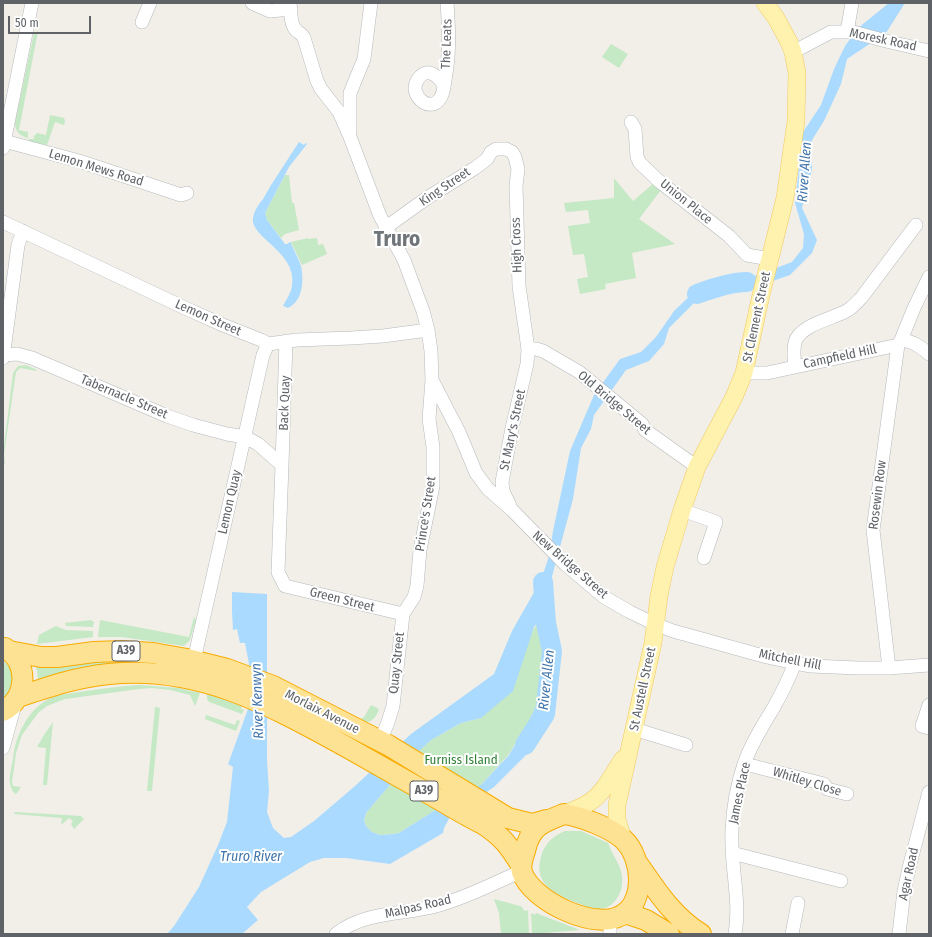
<!DOCTYPE html>
<html>
<head>
<meta charset="utf-8">
<style>
	body { margin:0 }
	#map { position:relative; width:932px; height:937px; overflow:hidden; background:#f1efe8; font-family:"Fira Sans Condensed",sans-serif }
	canvas { display:block }
	.frame { position:absolute; inset:0; border:4px solid #5f6368; pointer-events:none }
	.scale { position:absolute; left:8px; top:16px; width:83px; height:18px; box-sizing:border-box; border:2px solid #5f6368; border-top:0; padding-left:5px; font-size:12px; line-height:14px; white-space:nowrap; color:#5f6368; -webkit-text-stroke:3px #fff; paint-order:stroke }
</style>
</head>
<body>
<div id="map">
<canvas width="932" height="937"></canvas>
<div class="frame"></div>
<div class="scale">50 m</div>
</div>
<script>
const ctx = document.querySelector('canvas').getContext('2d');
ctx.lineJoin = 'round';
function fill(path, color) { ctx.fillStyle = color; ctx.fill(path, 'evenodd'); }
function stroke(path, color, width, dash) { ctx.strokeStyle = color; ctx.lineWidth = width; ctx.lineCap = dash ? 'butt' : 'round'; ctx.setLineDash(dash || []); ctx.stroke(path); }
function label(font, color, halo, rows, align = 'center') {
  ctx.font = font + ' "Fira Sans Condensed",sans-serif'; ctx.lineWidth = 4; ctx.setLineDash([]); ctx.textBaseline = 'middle'; ctx.strokeStyle = halo; ctx.fillStyle = color; for (const [text, x, y, turn = 0] of rows) {
    ctx.save(); ctx.translate(x, y); ctx.rotate((+turn || 0) * Math.PI / 180); ctx.textAlign = isNaN(turn) ? turn : align; if (halo) ctx.strokeText(text, 0, 0); ctx.fillText(text, 0, 0); ctx.restore();
  }
}
const green = new Path2D(`
	M38,31l-19,99 9,2v6c-8,-2 -13,-6 -13,-16l19,-89z
	M611,44l17,10 -9,14 -17,-11z
	M50,115l14,3 1,3 -1,4 -9,-3 -8,23 -19,-4 1,-2h5v-3l3,-3 9,2z
	M285,175h4l3,28h2l5,27 -14,4 -4,4 -14,-18 -2,-7z
	M614,178l19,23 21,-18 7,7 -22,29 36,25 -43,9 4,25 -31,6 1,5 -26,5 -3,-15 11,-2 -4,-23 -11,1 -5,-29 22,-3 -2,-13 -22,2 -2,-9 50,-5z
	M308,238v1l9,-1 1,7 5,-1 4,10 -25,11 -11,-23z
	M18,366l8,-1 11,5v1l-17,-3 -4,4 -12,82 1,11 -2,-4v-6l10,-82z
	M194,617l2,3 -6,20 -6,6 -62,-9h-24l2,-17 89,17z
	M541,617l3,71 -14,31 -21,35 -27,30 -48,27 -35,22 -5,1 -14,1 -8,-3 -6,-6 -2,-6 2,-7 52,-61 13,-12 30,-17 20,-5z
	M91,620l3,2 -1,5 -27,-1 -1,-3z
	M56,626l10,4 27,1v6l-56,7 2,-9z
	M144,659l85,25 -191,-3 -1,-10 -3,-10z
	M3,661c15,11 11,26 0,39z
	M140,685l38,3 22,5 -5,13 -5,-11 -20,-5 -18,-2 -13,1 -74,10 -18,7 -9,7 -16,22 -6,18 -4,29 1,4 8,1 -4,6 -2,1c-9,-10 -4,-23 -2,-35 2,-22 14,-48 34,-59 10,-6 22,-6 32,-8 21,-3 41,-6 61,-7z
	M207,694l9,2 26,10 -1,3 3,1 -2,4 -33,-12 -2,-3z
	M371,705l8,4c-2,7 -7,14 -15,13l-6,-4 3,1 3,-2z
	M155,707l5,1 -8,83h-5z
	M206,715l29,10 2,-5 3,1 -4,10 -31,-12z
	M53,722l-6,63h-4l3,-37 -9,-1 7,-12z
	M15,812l66,4 3,3 -10,10 -3,-5 2,-3 -4,-3 -8,7 1,-7 -48,-4z
	M565,831h16l27,12c4,12 13,21 14,34 2,14 -7,32 -24,32 -8,0 -15,-4 -23,-7 -20,-8 -42,-18 -34,-45 3,-13 12,-21 24,-26z
	M494,899l26,7 3,2v2l3,1 2,-1 1,24h-28l-2,-21z
	M531,913l4,2 1,-2 44,17 -48,4z`);
const water = new Path2D(`
	M889,3h16l-19,30 -39,26 -6,25 -17,37 -12,19v29l-10,39 15,32 -5,13 -22,22 -20,7 -51,8 -19,7 -31,31 -5,16 -15,17 -23,9 -32,45 -3,14 -10,19 -8,51 -32,118 8,-3 2,50 -3,38 -23,54 -31,31 -44,30 -6,11 -1,5 -53,31 -44,-6h-22l-14,4 -49,30 -14,15 11,13 -16,14h-75l7,-8 25,-39 19,-42 9,-23 6,-55 -5,-3 20,-55 1,-45 -4,-21h-5l-3,-14 -4,1 -1,-18v-20l35,2v166l2,31 -2,21 6,16 11,10 7,-1 23,-16 41,-35 56,-52 83,-60 18,-43 29,-51 8,-24 4,-25 17,-80 24,-56 26,-36 21,-7 15,-15 18,-26 20,-19 19,-8 10,2 13,-3 56,-21 11,-14 1,-14 -9,-31 8,-71 18,-27 13,-36 11,-23 13,-18zM541,618l3,70 -14,31 -21,36 -27,29 -48,27 -35,22 -5,1 -14,1 -8,-3 -6,-6 -2,-6 2,-7 52,-61 13,-12 30,-17 20,-5 32,-27 21,-64z
	M299,142l5,3 2,-2 1,1 -18,23 -24,46 2,7 18,24h2l3,-2 1,1c3,8 8,16 10,23 3,15 2,35 -13,42l-5,-2c3,-6 8,-13 9,-20 6,-34 -42,-48 -39,-68 1,-7 6,-14 10,-19 11,-20 24,-38 36,-57z`);
const river = new Path2D(`
	M697,294c16,-6 34,-12 50,-12
	M525,745l20,-31 7,-63 -6,-28 -3,-41`);
const minor = new Path2D(`
	M252,3l18,8 21,-2
	M290,3c1,7 0,20 5,26 3,4 7,4 9,9l13,43 4,8 18,23 11,25 30,79 24,44 19,51 5,19 3,21 1,29 -3,39 4,28v39l-13,64 -3,36 -3,11 -11,17 -10,92 -5,16 -8,20
	M142,22l8,-19
	M847,32l5,-29
	M793,52l38,-20h22l33,9 43,10
	M444,86c-6,-12 -19,-20 -27,-5 -8,13 11,32 22,19 5,-6 5,-13 6,-20 5,-27 4,-50 2,-77
	M631,122l4,7 2,28 3,6 20,19 69,54 18,19 23,4
	M350,132v-39l14,-34 7,-56
	M4,141l75,20 102,34 6,-2
	M3,148l29,-145
	M3,222l182,86 38,17 38,15 7,4 29,-4 54,-2 32,-2 45,-6
	M385,228l42,-30 48,-30 12,-9 4,-7 5,-3h10l6,3 3,5 3,12 -2,17 3,100 9,63 -1,15 -15,64 -10,54 1,9 7,15
	M901,340l13,-32 15,-31
	M528,349h8l7,2 36,21 63,52 3,6 52,37
	M3,355l14,-1 15,4 135,58 26,9 34,9 18,3 13,7 24,21 -4,107 7,14 118,28
	M3,358l15,-113 5,-14
	M795,367c-1,-8 -2,-17 0,-25 6,-18 38,-23 53,-32 5,-3 9,-8 14,-13l54,-72
	M744,373h23l131,-28 3,-5c12,1 20,7 28,14
	M432,380l27,52 17,41 12,16 24,21 53,54 39,33 26,15 25,12 18,7 94,26 28,6 16,3 47,2h31l40,-3
	M282,465l4,-124
	M682,510l34,12 -12,36
	M194,660l69,-305 5,-11
	M889,668l-16,-138 25,-185
	M929,705l-7,21 7,2
	M634,729l52,16
	M3,748l13,-47
	M745,764l79,20 3,5 20,5
	M732,853l109,28
	M610,919v15
	M336,934c28,-23 67,-19 100,-28 30,-8 58,-23 86,-35
	M735,934c6,-34 -5,-69 -3,-104 1,-22 5,-45 12,-66 7,-20 19,-39 30,-57 8,-14 15,-29 21,-44
	M792,934l6,-31
	M899,934l5,-43 6,-27 19,-72`);
const major = new Path2D(`
	M564,814c9,-3 18,-7 26,-12 15,-10 23,-29 33,-43
	M623,839l-6,-19v-15l36,-162 6,-47 6,-29 17,-57 15,-43 37,-70 10,-24 17,-78 24,-97 11,-77 1,-48 -4,-21 -4,-10 -13,-24 -11,-15`);
const highway = new Path2D(`
	M9,651l32,6h16l37,-5 28,-1 31,2 34,6 40,10 46,17 115,59 120,73 24,6 14,-4
	M18,697c30,-10 59,-20 91,-23 89,-9 159,30 234,71 30,17 60,34 90,51 16,9 33,20 50,28 20,13 26,22 38,41
	M3,711c25,-13 26,-49 2,-63
	M564,814c18,3 45,13 59,25 11,10 16,27 16,41 0,12 -4,26 -14,33 -26,21 -94,-12 -103,-41 -2,-7 1,-15 3,-21 5,-25 18,-29 39,-37z
	M638,864c18,26 35,53 63,70
	M625,913l21,7 23,14`);
const shields = [
	[126,651,28],
	[424,791,28]
];
const shieldNames = [
	["A39",126,651],
	["A39",424,791]
];
const streetNames = [
	["Moresk Road",883,40,12],
	["The Leats",447,44,-88],
	["Lemon Mews Road",96,168,17],
	["King Street",445,187,-34],
	["Union Place",686,202,39],
	["High Cross",517,245,-92],
	["St Clement Street",757,317,-78],
	["Lemon Street",208,318,24],
	["Campfield Hill",840,357,-12],
	["Tabernacle Street",124,397,23],
	["Back Quay",285,403,-88],
	["Old Bridge Street",614,403,40],
	["St Mary's Street",513,430,-78],
	["Rosewin Row",878,495,-83],
	["Lemon Quay",230,502,-77],
	["Prince's Street",426,514,-81],
	["New Bridge Street",570,565,41],
	["Green Street",342,600,14],
	["Mitchell Hill",790,660,11],
	["Quay Street",397,663,-84],
	["St Austell Street",643,689,-78],
	["Morlaix Avenue",322,712,27],
	["Whitley Close",807,782,17],
	["James Place",740,793,-78],
	["Agar Road",909,874,-78],
	["Malpas Road",418,907,-13]
];
const parkNames = [
	["Furniss Island",461,760]
];
const waterNames = [
	["River Allen",805,172,-86],
	["River Allen",547,680,-84],
	["River Kenwyn",258,701,-92],
	["Truro River",251,857]
];
const townNames = [
	["Truro",397,240]
];
fill(green, '#c5e8c5');
fill(water, '#aadaff');
stroke(river, '#aadaff', 20);
stroke(minor, '#b5b8bc', 14);
stroke(major, '#f2c960', 18);
stroke(highway, '#f9ab00', 22);
stroke(minor, '#fff', 13);
stroke(major, '#fff2af', 17);
stroke(highway, '#fde293', 20);
for (const [x, y, w] of shields) { const box = new Path2D(); box.roundRect(x - w / 2, y - 10, w, 20, 3); ctx.fillStyle = '#fff'; ctx.fill(box); stroke(box, '#5f6368', 1); }
label('bold 12px', '#5f6368', null, shieldNames);
label('13px', '#5f6368', '#fff', streetNames);
label('13px', '#348238', '#fff', parkNames);
label('italic 14px', '#4174aa', '#fff', waterNames);
label('bold 21px', '#70757a', '#fff', townNames);
</script>
</body>
</html>
